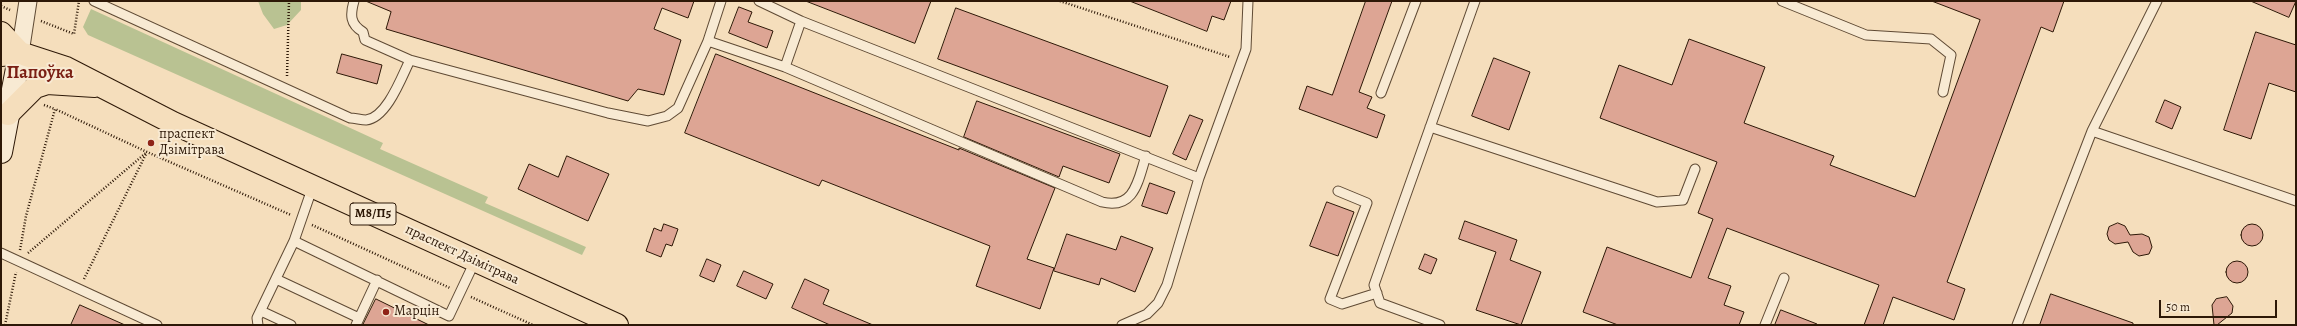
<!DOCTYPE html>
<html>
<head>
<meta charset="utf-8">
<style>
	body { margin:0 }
	#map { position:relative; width:2297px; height:326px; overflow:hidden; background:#f5debc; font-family:Alegreya,serif }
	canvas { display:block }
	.frame { position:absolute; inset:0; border:2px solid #2d1807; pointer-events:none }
	.scale { position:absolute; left:2159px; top:300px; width:118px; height:18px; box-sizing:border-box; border:2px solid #2d1807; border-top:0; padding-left:5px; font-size:12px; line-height:14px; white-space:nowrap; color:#2d1807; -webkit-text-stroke:3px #f8ead3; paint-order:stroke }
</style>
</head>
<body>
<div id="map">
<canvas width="2297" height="326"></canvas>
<div class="frame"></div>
<div class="scale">50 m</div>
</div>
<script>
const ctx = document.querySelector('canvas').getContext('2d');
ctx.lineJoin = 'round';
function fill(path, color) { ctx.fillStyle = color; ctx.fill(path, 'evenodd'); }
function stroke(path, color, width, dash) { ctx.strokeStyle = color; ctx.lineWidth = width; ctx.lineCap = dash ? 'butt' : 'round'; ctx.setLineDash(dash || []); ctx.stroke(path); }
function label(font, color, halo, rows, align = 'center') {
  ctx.font = font + ' Alegreya,serif'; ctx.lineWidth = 4; ctx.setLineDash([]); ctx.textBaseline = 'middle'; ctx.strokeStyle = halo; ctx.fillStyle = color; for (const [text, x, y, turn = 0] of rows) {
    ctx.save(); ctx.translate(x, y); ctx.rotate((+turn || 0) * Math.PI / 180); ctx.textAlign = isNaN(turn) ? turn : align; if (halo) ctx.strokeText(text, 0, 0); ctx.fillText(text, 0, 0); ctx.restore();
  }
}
const green = new Path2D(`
	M258,1h43v9l-14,15 -13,4 -11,-15z
	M91,9l292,134 -3,6 108,48 -3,6 101,44 -4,8 -494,-220 -5,-8z`);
const building = new Path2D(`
	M366,1h328l-6,17 -26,-10 -8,21 27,11 -17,55 -26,-6 -10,12 -242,-72 5,-17z
	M806,1h125l-16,42z
	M1130,1h101l-7,19 -12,-4 -5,15z
	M1366,1h26l-33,91 13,5 -5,11 18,7 -8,23 -78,-29 8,-23 25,9z
	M1932,1h132l-11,31 -12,-5 -94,255 18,7 -11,31 -61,-23 -10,28h-19l15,-40 -152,-57 -19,50 23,8 -7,19 20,7 -5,13h-121l-35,-13 24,-65 84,31 22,-59 -15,-6 19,-51 -117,-44 19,-53 53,20 17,-46 76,28 -21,56 90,33 -4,9 85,32 65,-177z
	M2251,1h45l-7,16z
	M739,7l13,5 -4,10 25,9 -6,17 -38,-15z
	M956,8l212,78 -18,51 -212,-78z
	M2256,32l40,13v47l-27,-9 -18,56 -27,-9z
	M342,54l40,11 -5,19 -40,-11z
	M716,54l243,96v-2l96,40 -28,71 27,9 -14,41 -64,-23 14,-40 -168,-66 -3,6 -134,-53z
	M1494,58l36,14 -21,58 -37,-14z
	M2165,100l16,7 -9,22 -16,-7z
	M977,101l143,53 -11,29 -46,-17 -4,11 -95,-40z
	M1190,115l13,5 -17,40 -13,-6z
	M567,156l42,18 -21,47 -70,-32 11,-25 29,13z
	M1150,183l25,9 -8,22 -25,-8z
	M1327,202l27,10 -16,44 -28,-10z
	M1465,221l52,19 -7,20 31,12 -20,53 -45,-15 20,-58 -37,-13z
	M2118,223l7,3 5,9 12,-1 7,3 3,10 -3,7 -10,2 -6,-4 -5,-10 -13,2 -6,-4 -2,-6 2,-7z
	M664,224l14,5 -6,17 -6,-2 -5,13 -15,-6 8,-23 7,3z
	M2241 235a11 11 0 1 1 22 0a11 11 0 1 1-22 0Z
	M1067,234l49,16 5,-14 32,12 -18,44 -34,-14 -2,7 -45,-14z
	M1425,254l12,5 -6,15 -12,-5z
	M707,259l14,6 -7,17 -14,-6z
	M2226 272a11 11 0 1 1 22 0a11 11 0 1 1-22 0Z
	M744,271l29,13 -7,15 -29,-13z
	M805,279l24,11 -6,14 50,21h-43l-38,-17z
	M2051,294l82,29v2h-93z
	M2227,297l6,9 -1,7 -15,12h-3l-2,-20 4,-6z
	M376,299l53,26h-66z
	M80,305l45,20h-54z
	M1781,310l36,14v1h-42z`);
const path = new Path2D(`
	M1060,1l170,56
	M1,6l9,4
	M41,21l33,13 5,-33
	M287,76l2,-75
	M44,105l11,4
	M312,225l138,63
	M20,250l6,-34 29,-107 92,43 144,63
	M28,253l119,-101
	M84,279l62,-125
	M471,297l62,28
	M5,325l11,-53`);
const service = new Path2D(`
	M94,1l256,117c5,0 11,2 16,2 21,-2 36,-44 44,-60
	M354,1c-4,14 -4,23 9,31l2,8 45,20 198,53 40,8 19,-5 11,-8 30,-67 77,26 317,135c33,8 36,-22 44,-46
	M759,1l42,20 398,157
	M1782,1l84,34 65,4 20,16 -8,37
	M708,41l13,-40
	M785,67l16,-46
	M1381,93l35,-92
	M1430,127l227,75 26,-2 12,-31
	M2092,131l204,70
	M1338,191l29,12 -37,96 12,5 35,-11
	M294,241l155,75 26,-55
	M1,253l156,72
	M276,279l83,39
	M261,311l30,14
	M258,325l-1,-7 37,-77 19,-55
	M356,325l21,-45
	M1122,325l25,-11 11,-11 9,-18 32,-107 47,-129 2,-48
	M1440,325l-60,-22 -6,-18 101,-284
	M1765,325l19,-47
	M2017,325l75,-194 65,-130`);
const minor = new Path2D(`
	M20,53l8,-52`);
const secondary = new Path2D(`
	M1,152l19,-99`);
const primary = new Path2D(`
	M1,33l19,20
	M1,55l19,-2 46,15 107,55 444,202
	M8,114l27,-27 12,-4 48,3`);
const markers = [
	[151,143,4,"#8f2418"],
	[386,312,4,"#8f2418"]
];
const shields = [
	[373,214,46]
];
const shieldNames = [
	["М8/П5",373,214]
];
const poiNames = [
	["праспект",159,135],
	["Дзімітрава",159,151],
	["Марцін",394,312]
];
const streetNames = [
	["праспект Дзімітрава",462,255,25]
];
const districtNames = [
	["Папоўка",40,74]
];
fill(green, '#b9c292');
fill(building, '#dda594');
stroke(building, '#2d1807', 1);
stroke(service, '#5f4a34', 11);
stroke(minor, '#5f4a34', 19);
stroke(secondary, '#2d1807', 24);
stroke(primary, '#2d1807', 24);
stroke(path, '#2d1807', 2.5, [1, 2]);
stroke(service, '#f8ead3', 9);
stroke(minor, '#f8ead3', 17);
stroke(secondary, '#f8ead3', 22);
stroke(primary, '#f5debc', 22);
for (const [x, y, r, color] of markers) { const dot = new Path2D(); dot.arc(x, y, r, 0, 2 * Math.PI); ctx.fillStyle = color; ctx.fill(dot); stroke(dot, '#f8ead3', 1.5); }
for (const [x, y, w] of shields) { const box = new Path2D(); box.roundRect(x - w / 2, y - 11, w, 22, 3); ctx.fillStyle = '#f8ead3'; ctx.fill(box); stroke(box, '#2d1807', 1); }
label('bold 13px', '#2d1807', null, shieldNames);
label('14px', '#2d1807', '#f8ead3', poiNames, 'left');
label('14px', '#2d1807', '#f8ead3', streetNames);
label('bold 18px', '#7a1f14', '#f8ead3', districtNames);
</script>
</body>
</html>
